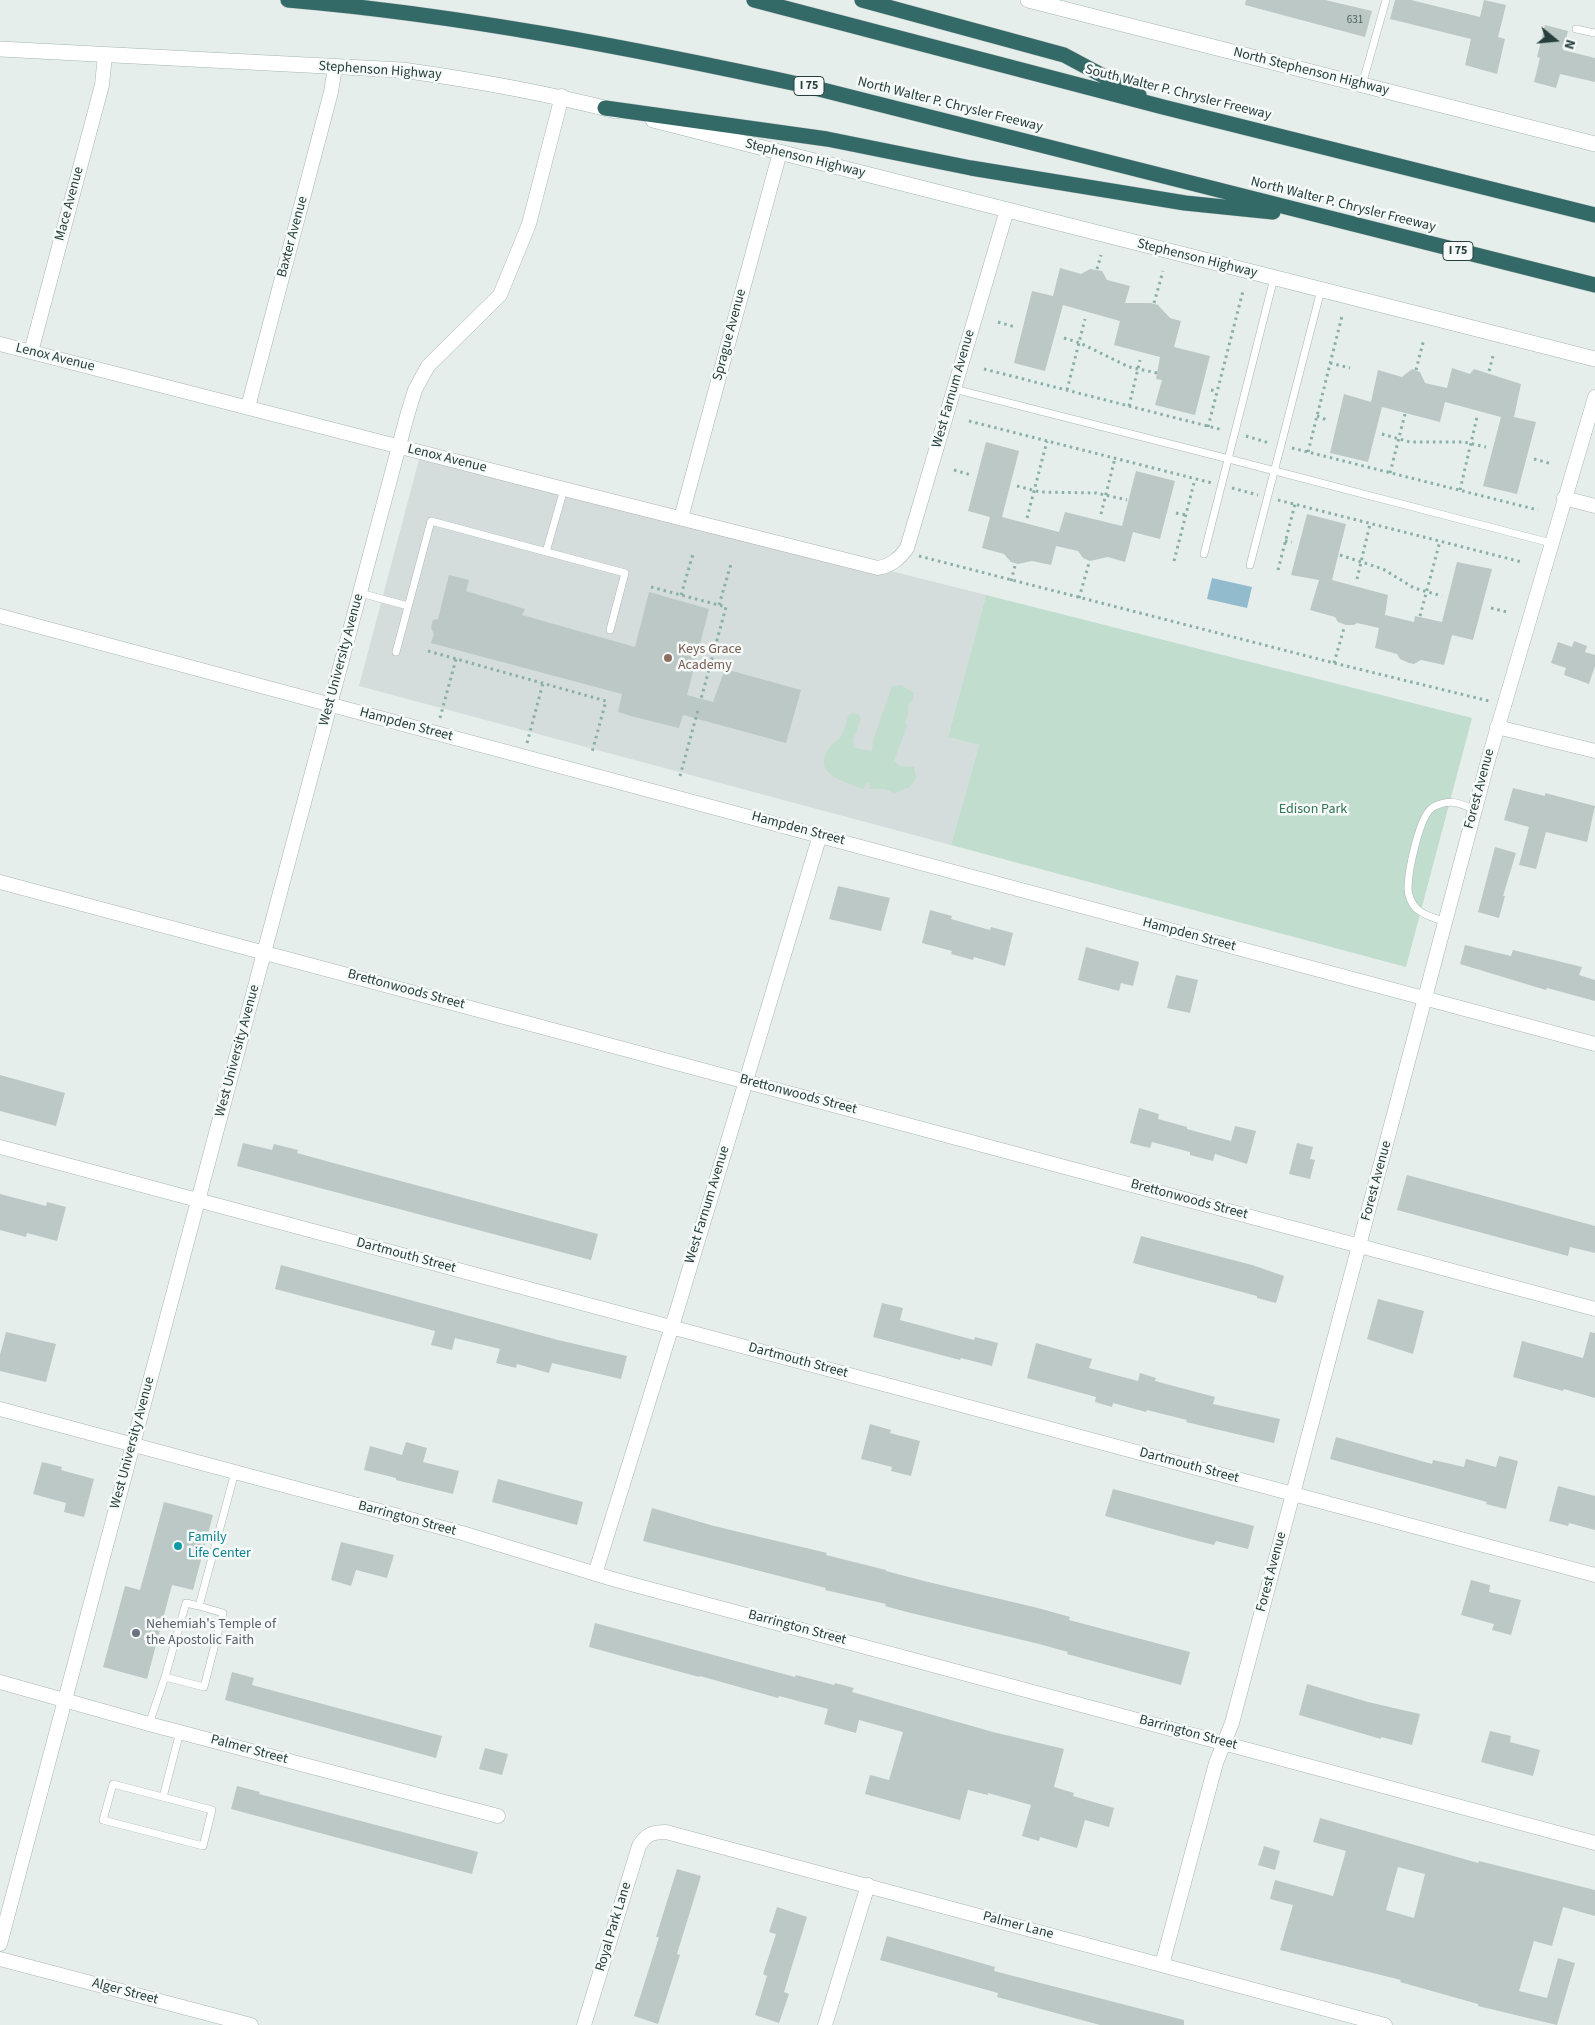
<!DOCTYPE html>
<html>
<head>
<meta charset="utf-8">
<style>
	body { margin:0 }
	#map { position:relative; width:1595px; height:2025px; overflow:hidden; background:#e6eeeb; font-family:"Source Sans 3",sans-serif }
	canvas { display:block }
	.north { position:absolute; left:1530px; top:15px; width:50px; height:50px; -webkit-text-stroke:4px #f6faf9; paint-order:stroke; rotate:107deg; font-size:14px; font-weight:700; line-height:20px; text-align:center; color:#263f3c }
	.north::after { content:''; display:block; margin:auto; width:18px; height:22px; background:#263f3c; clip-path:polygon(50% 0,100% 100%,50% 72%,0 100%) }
</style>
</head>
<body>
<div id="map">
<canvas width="1595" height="2025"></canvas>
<div class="north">N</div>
</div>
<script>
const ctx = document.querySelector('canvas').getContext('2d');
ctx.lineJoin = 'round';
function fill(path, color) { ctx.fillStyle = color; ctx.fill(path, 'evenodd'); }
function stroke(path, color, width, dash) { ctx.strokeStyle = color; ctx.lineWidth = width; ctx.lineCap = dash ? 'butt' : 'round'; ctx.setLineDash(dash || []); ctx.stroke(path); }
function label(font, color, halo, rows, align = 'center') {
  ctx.font = font + ' "Source Sans 3",sans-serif'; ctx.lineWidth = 5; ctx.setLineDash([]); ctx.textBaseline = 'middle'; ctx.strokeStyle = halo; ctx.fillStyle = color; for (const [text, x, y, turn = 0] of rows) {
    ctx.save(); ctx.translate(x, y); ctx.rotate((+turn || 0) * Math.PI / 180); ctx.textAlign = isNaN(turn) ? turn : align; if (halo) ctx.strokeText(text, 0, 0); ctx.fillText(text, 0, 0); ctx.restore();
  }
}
const built = new Path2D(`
	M421,452l565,143 -38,142 31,8 -28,100 -592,-159z`);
const green = new Path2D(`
	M986,595l486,123 -66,249 -455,-122 28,-100 -31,-8z
	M901,685l13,8 -2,8 -4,4v9l-3,9 2,3 -13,35 7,5 13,1 2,11 -6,9 -16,6 -9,-4h-16l1,-4 -3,-3 -4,7c-26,-10 -55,-18 -29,-46 2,-2 4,-3 6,-5 4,-5 6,-15 8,-22l5,-3 6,2 2,4 -8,21 1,8 18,3 1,-10 19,-55z`);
const water = new Path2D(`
	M1212,578l40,9 -5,21 -40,-9z`);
const building = new Path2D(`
	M1246,0h79l47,11 -7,26 -120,-32z
	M1395,0h16l69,17 4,-17 22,5 -8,32 7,2 -8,35 -32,-9 6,-26 -81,-20z
	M1545,25l23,6 -5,19 32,8v24l-35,-8 -4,14 -22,-6 6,-24 -3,-1z
	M1060,268l21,6 9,-5 12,2 5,9 23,6 -5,17h26l7,2 12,13 11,3 -7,26 36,9 -15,59 -40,-10 7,-25 -6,-1 4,-22 -46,-12 6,-24 -57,-16 -18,66 -31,-8 18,-72 21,5z
	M1452,368l18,6 4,-5 47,15 -7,33 22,5 -19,72 -34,-8 18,-69 -56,-15 -5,20 -58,-15 -14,55 -38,-9 14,-59 27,8 7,-32 24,7 10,-8 8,3 5,11 22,5z
	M986,442l33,9 -17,66 57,15 6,-20 57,14 14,-55 39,10 -15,58 -27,-7 -8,30 -17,-5 -18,4 -7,-3 -5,-7 -22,-5 -5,19 -19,-4 -14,3 -7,-2 -7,-8 -22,-6 8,-31 -22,-6z
	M1307,514l39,10 -14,56 56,15 -3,20 29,7 1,-6 27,6 15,-60 35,7 -19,71 -21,-5 -8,30 -23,-5 -7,4 -5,-1 -9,-4 -3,-5 -22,-6 4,-20 -22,-5 -3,2h-8l-8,-3 -3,-5 -25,-7 9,-30 -28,-5z
	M449,575l20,5 -3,11 59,18 -3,6 113,32 14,-55 60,17 -22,86 26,7 12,-33 76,21 -15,53 -103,-28 -4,13 -48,-12 -13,-4 4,-18 -191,-51 3,-9 -3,-6 2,-8 5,-1z
	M1574,641l13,5 -2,6 10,3v11l-6,18 -25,-9 2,-7 -15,-5 7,-21 14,5z
	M1513,788l32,8v-3l50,13 -8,36 -41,-10 -10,37 -17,-4 10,-38 -25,-7z
	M1495,847l21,6 -13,43h2l-6,22 -21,-6z
	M838,886l52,12 -9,33 -52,-12z
	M930,910l22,6 -1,3 39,11 1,-3 22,6 -8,33 -31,-9 -1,3 -22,-6 1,-3 -30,-8z
	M1465,945l46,11 2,-6 69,17 -3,8 16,5v21l-48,-13 -1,2 -86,-26z
	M1086,947l53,15 -6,24 -12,-3 -2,8 -41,-11z
	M1176,975l22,5 -8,33 -23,-5z
	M0,1075l65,18 -9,33 -56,-15z
	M1139,1108l20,6 -1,5 29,8v2l44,12 4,-15 21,5 -9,33 -32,-10 -2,7 -23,-6v-3l-38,-10 -2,6 -20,-5z
	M243,1143l29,7 2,-6 24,6 -1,3 29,8 272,73 -7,26 -354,-94z
	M1297,1143l16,4 -3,12 5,1 -5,19 -21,-5z
	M1407,1175l188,51v27l-25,-6 -2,9 -171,-46z
	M0,1194l46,12 1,-4 19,5 -9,34 -30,-8 -1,4 -26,-7z
	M1141,1236l111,29 32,11 -8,27 -19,-5v-2l-124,-33z
	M281,1265l277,75 69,16 -6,23 -69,-16 -3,10 -32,-9 -1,4 -20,-5 4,-14 -45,-11 -3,12 -21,-5 4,-14 -160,-42z
	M1378,1299l46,12 -11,43 -46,-15z
	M882,1303l21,5 -3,12 74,20 1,-3 23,6 -6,23 -31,-8 -1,2 -87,-23z
	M6,1332l50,12 -10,38 -46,-11v-16z
	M1590,1332l5,1v65l-31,-9 -1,2 -50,-14 9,-36 61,17z
	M1036,1343l56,16 -3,9 49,13 2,-8 16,5 -1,3 60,16 -2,7 67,15 -6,24 -88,-21 1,-2 -40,-10 -1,2 -33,-9 -1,4 -17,-5 1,-5 -69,-19z
	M870,1424l21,6 -1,3 30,8 -9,35 -20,-5 1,-4 -31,-8z
	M1336,1437l96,27 1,-4 31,7 2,-8 30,8 3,-11 19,5 -12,48 -20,-5 1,-2 -157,-43z
	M406,1442l21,6 -4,14 36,9 -6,23 -57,-14v-2l-32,-8 6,-24 32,9z
	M42,1462l20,5 -1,3 33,9 -10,38 -20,-5 2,-9 -33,-9z
	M498,1479l85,23 -6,23 -85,-23z
	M1558,1486l37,10v34l-26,-7 -1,3 -19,-5z
	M1113,1489l141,37 -6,23 -32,-8 -2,4 -28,-7 -81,-22z
	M164,1502l49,13 -20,75 -21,-5 -25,94 -44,-12 22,-81 15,4z
	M652,1508l62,18 113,27 -1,2 60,15v1l38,10 114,27 32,9 -1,3 121,32 -9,33 -114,-31 1,-2 -29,-8 -132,-32 -22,-6 1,-2 -61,-14 1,-2 -183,-47z
	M341,1542l53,13 -7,23 -31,-8 -5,16 -20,-6z
	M1471,1580l19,5 -1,7 32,8 -10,35 -19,-5 2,-6 -33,-9z
	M595,1623l200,54 1,-2 38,10 1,-2 19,5 -2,4 14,4 127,36 71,17 -10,38 20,6 -1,3 41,12 -5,19 -24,-7 -8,28 -37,-11 -1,4 -17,-5 9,-31 -43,-12v2l-20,-5 -8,30 -95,-26 5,-19 19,5 14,-48 -44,-12 -3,13 -32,-9 4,-15 -49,-13 -1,2 -78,-22 -1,1 -110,-30z
	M232,1672l22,6 -2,7 190,51 -6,22 -211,-58z
	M1307,1684l61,18 52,12 -8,31 -31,-8v2l-82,-24z
	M1490,1731l21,5 -1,6 30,8 -7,26 -52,-14z
	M485,1748l23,6 -6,21 -23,-6z
	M237,1786l23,6 -1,2 219,58 -6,22 -241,-65z
	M1320,1818l158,45 1,-2 116,29v26l-32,-9 -11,39 -18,-5 -15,50 28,7 11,-40 17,5 -18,62 -79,-19v-2l-78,-22 1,-2 -121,-30 13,-45 -23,-6 5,-19 58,16 13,-45 -33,-9zM1398,1867l27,7 -11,44 -28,-8z
	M1264,1846l16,5 -5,19 -17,-5z
	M677,1869l24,7 -24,78 3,1 -22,69 -24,-8 25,-79h-3z
	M777,1907l30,10 -23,75 5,2 -10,29 -24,-8 12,-39 -4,-2 13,-40 -7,-2z
	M887,1936l108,31 -1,4 190,49v5h-84l-103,-28 1,-4 -118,-33z`);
const path = new Path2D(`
	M1097,269l4,-14
	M1154,303l9,-32
	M998,322l17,5
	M1064,338l16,5 49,24 28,6
	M1330,363l20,5
	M984,369l239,61
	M1416,370l8,-31
	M1489,371l4,-15
	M1067,390l18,-71
	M1211,390l6,1
	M1129,406l11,-46
	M1317,416l12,5
	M969,421l243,62
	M1208,427l35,-136
	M1382,434l28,8h54l22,5
	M1246,436l23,7
	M1292,448l246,62
	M1308,452l34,-136
	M1534,459l18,5
	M954,470l17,5
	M1390,473l15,-59
	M1017,486l23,6 56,1 31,7
	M1232,488l26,7
	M1460,490l17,-73
	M1278,500l244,62
	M1176,513l10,2
	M1101,514l14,-56
	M1027,518l20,-77
	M1285,541l7,1
	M1340,555l43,14 31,19 28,8
	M919,556l415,107 155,38
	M1174,561l21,-82
	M1278,570l17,-66
	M1357,579l13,-55
	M1011,581l4,-15
	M651,587l75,20 -25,92
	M681,595l12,-41
	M1079,598l10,-35
	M719,605l12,-41
	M1491,608l16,4
	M1420,616l20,-75
	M428,651l178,50 -14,51
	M1334,663l10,-35
	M440,718l16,-59
	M527,743l16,-60
	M680,776l18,-66`);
const lane = new Path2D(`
	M1576,29l19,4
	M1362,85l24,-85
	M954,389l275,70 322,84
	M546,552l18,-63
	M1204,554l70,-276
	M1250,565l71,-275
	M360,593l48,13
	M396,652l35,-131 194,52 -15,57
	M1445,922c-9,-4 -21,-6 -28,-13 -5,-4 -9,-14 -9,-20 0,-16 11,-77 27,-83 17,-7 24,-3 40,4
	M165,1677l39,10 19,-74 -24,-7
	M149,1724l16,-47 21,-74 13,3 36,-134
	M113,1784l99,26 -9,36 -100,-26z
	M163,1797l17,-65`);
const street = new Path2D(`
	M0,344l564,145 314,79c14,-3 21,-9 29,-20l100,-338
	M31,352l71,-267 3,-30
	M248,407l83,-315 4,-25
	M1564,498l31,8
	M681,518l99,-366
	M0,616l1595,428
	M1497,727l98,24
	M0,882l1595,427
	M0,1147l1595,428
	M0,1409l462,124 154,47 979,263
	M595,1574l83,-267 142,-472
	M0,1682l149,42 349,92
	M0,1944l407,-1528 8,-26 13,-24 72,-71 29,-71 33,-128
	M0,1959l251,66
	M1162,1965l54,-202 16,-40 257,-966 106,-360
	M584,2025l55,-179c7,-12 14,-14 27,-14l719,193
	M825,2025l43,-140`);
const secondary = new Path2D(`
	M1028,0l567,144
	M0,49l402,21c72,10 144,23 214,41
	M653,120l942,239`);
const highway = new Path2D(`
	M288,0c175,15 348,49 519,86l788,199
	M754,0l409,107 432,108
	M862,0l202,55 75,40
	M605,108l222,31 144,29 214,35 88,9`);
const markers = [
	[668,658,5,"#8d6e63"],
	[178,1546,5,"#0f9aa8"],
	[136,1633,5,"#6b7280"]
];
const numberNames = [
	["631",1355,21]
];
const shields = [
	[809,86,30],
	[1458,251,30]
];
const shieldNames = [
	["I 75",809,86],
	["I 75",1458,251]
];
const streetNames = [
	["Stephenson Highway",380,71,4],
	["North Stephenson Highway",1311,72,14],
	["South Walter P. Chrysler Freeway",1178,93,14],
	["North Walter P. Chrysler Freeway",950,105,14],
	["Stephenson Highway",805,159,14],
	["Mace Avenue",70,204,-75],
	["North Walter P. Chrysler Freeway",1343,205,14],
	["Baxter Avenue",293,237,-75],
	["Stephenson Highway",1197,259,14],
	["Sprague Avenue",730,335,-75],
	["Lenox Avenue",55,358,14],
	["West Farnum Avenue",954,389,-74],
	["Lenox Avenue",447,459,14],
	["West University Avenue",342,660,-75],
	["Hampden Street",406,725,15],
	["Forest Avenue",1480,789,-75],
	["Hampden Street",798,829,15],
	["Hampden Street",1189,935,15],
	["Brettonwoods Street",406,990,15],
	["West University Avenue",238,1051,-75],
	["Brettonwoods Street",798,1095,15],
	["Forest Avenue",1377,1181,-75],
	["Brettonwoods Street",1189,1200,15],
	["West Farnum Avenue",708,1205,-73],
	["Dartmouth Street",406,1256,15],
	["Dartmouth Street",798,1361,15],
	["West University Avenue",133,1443,-75],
	["Dartmouth Street",1189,1466,15],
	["Barrington Street",407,1519,15],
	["Forest Avenue",1272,1572,-75],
	["Barrington Street",797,1628,15],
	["Barrington Street",1188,1733,15],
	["Palmer Street",249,1750,15],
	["Palmer Lane",1018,1926,15],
	["Royal Park Lane",614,1927,-73],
	["Alger Street",125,1992,15]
];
const educationNames = [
	["Keys Grace",678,650],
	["Academy",678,666]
];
const parkNames = [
	["Edison Park",1313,810]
];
const cultureNames = [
	["Family",188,1538],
	["Life Center",188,1554]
];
const worshipNames = [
	["Nehemiah's Temple of",146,1625],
	["the Apostolic Faith",146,1641]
];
fill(built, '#d4dddb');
fill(green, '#c0ddcd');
fill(water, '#92bbce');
fill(building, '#bbc8c5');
stroke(lane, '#a9b6b3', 8);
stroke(street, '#a9b6b3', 15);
stroke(secondary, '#a2b6b2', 16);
stroke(highway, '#c2c9c8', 16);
stroke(path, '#89afa9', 3, [2.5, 4]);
stroke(lane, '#fff', 7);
stroke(street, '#fff', 14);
stroke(secondary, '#fff', 15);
stroke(highway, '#336967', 15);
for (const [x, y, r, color] of markers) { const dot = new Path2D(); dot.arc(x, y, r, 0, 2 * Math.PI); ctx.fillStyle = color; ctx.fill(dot); stroke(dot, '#f6faf9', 2); }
label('11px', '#4b615e', null, numberNames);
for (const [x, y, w] of shields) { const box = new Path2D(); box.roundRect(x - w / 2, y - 9.5, w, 19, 4); ctx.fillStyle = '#f6faf9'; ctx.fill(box); stroke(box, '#263f3c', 1); }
label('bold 12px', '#263f3c', null, shieldNames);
label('14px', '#263f3c', '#f6faf9', streetNames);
label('14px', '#785e54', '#f6faf9', educationNames, 'left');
label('14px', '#337356', '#f6faf9', parkNames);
label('14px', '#0d838f', '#f6faf9', cultureNames, 'left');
label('14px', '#5b616d', '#f6faf9', worshipNames, 'left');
</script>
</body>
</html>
